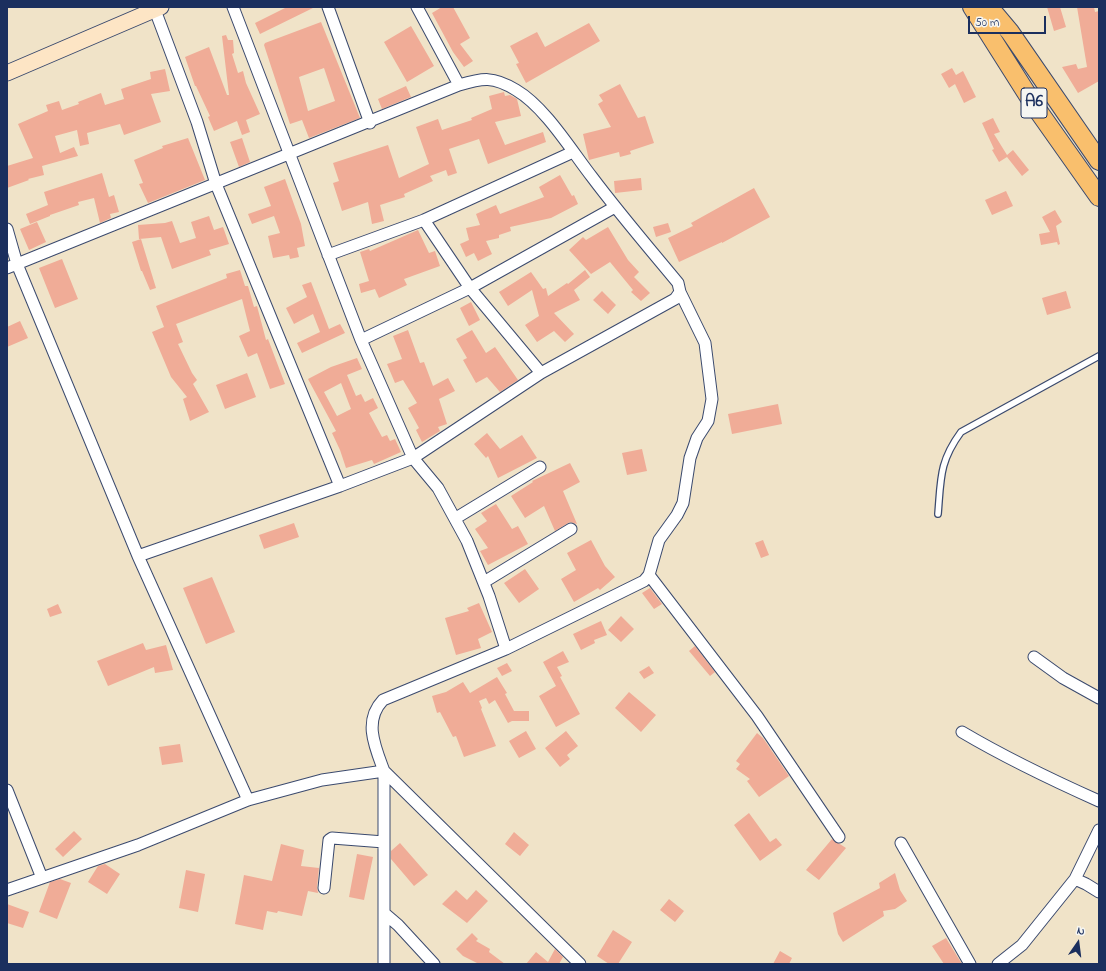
<!DOCTYPE html>
<html>
<head>
<meta charset="utf-8">
<style>
	body { margin:0 }
	#map { position:relative; width:1106px; height:971px; overflow:hidden; background:#f0e3c8; font-family:"Indie Flower",sans-serif }
	canvas { display:block }
	.frame { position:absolute; inset:0; border:8px solid #1b2f5e; pointer-events:none }
	.north { position:absolute; left:1058px; top:923px; width:40px; height:40px; -webkit-text-stroke:3px #f6f6f2; paint-order:stroke; rotate:14deg; font-size:11px; font-weight:700; line-height:16px; text-align:center; color:#1b2f5e }
	.north::after { content:''; display:block; margin:auto; width:14px; height:18px; background:#1b2f5e; clip-path:polygon(50% 0,100% 100%,50% 72%,0 100%) }
	.scale { position:absolute; left:968px; top:16px; width:78px; height:18px; box-sizing:border-box; border:2px solid #1b2f5e; border-top:0; padding-left:5px; font-size:12px; line-height:14px; white-space:nowrap; color:#1b2f5e; -webkit-text-stroke:3px #f6f6f2; paint-order:stroke }
</style>
</head>
<body>
<div id="map">
<canvas width="1106" height="971"></canvas>
<div class="frame"></div>
<div class="north">N</div>
<div class="scale">50 m</div>
</div>
<script>
const ctx = document.querySelector('canvas').getContext('2d');
ctx.lineJoin = 'round';
function fill(path, color) { ctx.fillStyle = color; ctx.fill(path, 'evenodd'); }
function stroke(path, color, width, dash) { ctx.strokeStyle = color; ctx.lineWidth = width; ctx.lineCap = dash ? 'butt' : 'round'; ctx.setLineDash(dash || []); ctx.stroke(path); }
function label(font, color, halo, rows, align = 'center') {
  ctx.font = font + ' "Indie Flower",sans-serif'; ctx.lineWidth = 4; ctx.setLineDash([]); ctx.textBaseline = 'middle'; ctx.strokeStyle = halo; ctx.fillStyle = color; for (const [text, x, y, turn = 0] of rows) {
    ctx.save(); ctx.translate(x, y); ctx.rotate((+turn || 0) * Math.PI / 180); ctx.textAlign = isNaN(turn) ? turn : align; if (halo) ctx.strokeText(text, 0, 0); ctx.fillText(text, 0, 0); ctx.restore();
  }
}
const building = new Path2D(`
	M287,7h28l-55,27 -5,-11z
	M442,7h11l17,31 -10,6 13,17 -9,6 -11,-15 -21,-39z
	M1047,7h13l6,20 -12,4z
	M1077,7h17l1,5 4,-1v70l-21,12 -16,-26 14,-3 2,5 9,-2z
	M321,22l39,96 -51,20 -7,-18 -12,4 -26,-79 1,-2zM324,68l11,33 -27,10 -9,-34z
	M589,23l11,18 -74,42 -10,-19 3,-1 -9,-17 27,-14 8,15z
	M411,26l23,40 -27,16 -23,-40z
	M226,35l2,5h5l1,13 -2,1 6,19 5,-2 3,12 14,31 -14,6 4,12 -8,3 -5,-14 -23,10 -6,-14 2,-1 -14,-30h-1l-10,-29 24,-10 18,48h2l-7,-59z
	M952,68l4,7 7,-4 13,26 -12,6 -9,-19 -6,4 -8,-14z
	M165,69l5,22 -19,3 10,28 -37,13 -4,-11 -33,9 2,11 -9,2 -3,-16 -22,6 5,17 14,-6 4,9 -36,10 2,9 -16,4 1,1 -22,8v-22l26,-8 -15,-34 30,-13 -2,-6 13,-4 3,9 17,-6 -1,-2 23,-9 4,12 19,-6 -3,-10 30,-10 -1,-7z
	M620,84l18,34 7,-2 9,27 -24,8 1,3 -11,3 -1,-5 -30,8 -6,-26 28,-7 -13,-23 5,-3 -4,-6z
	M406,86l5,11 -29,12 -4,-10z
	M504,92l1,4 5,-1 7,4 4,17 -26,6 10,23 38,-13 3,10 -58,22 -9,-25 -30,10 8,24 -9,3 -2,-6 -16,6 3,5 -29,13 1,3 -25,8 4,16 -12,3 -4,-22 -26,9 -9,-28 6,-2 -6,-18 55,-18 11,33 30,-14 -13,-37 22,-8 4,11 30,-10 -1,-2 21,-9 -3,-13z
	M993,118l7,14 -6,2 13,21 6,-5 16,20 -7,6 -15,-19 -8,5 -7,-12 2,-1 -12,-26z
	M188,138l17,42 -57,23 -9,-19 4,-1 -9,-23 29,-12 -1,-2z
	M242,138l8,24 -11,5 -9,-25z
	M102,173l7,24 5,-2 5,17 -9,2 1,4 -11,5 -6,-25 -16,4 1,3 -29,10v1l-20,8 -4,-10 22,-9 -4,-13z
	M560,175l12,21 2,-1 4,9 -27,14 -41,9 1,4 -12,4v3l-13,3 6,13 -14,7 -4,-8 -8,4 -6,-13 9,-4 -3,-12 14,-3 -4,-11 20,-9 4,9 44,-17 -5,-10z
	M641,178l1,12 -27,3 -1,-12z
	M285,179l16,45 4,22 -8,2 2,9 -9,2 -1,-4 -16,3 -5,-22 12,-3 -6,-17 -22,8 -4,-10 23,-8 -7,-19z
	M754,188l16,29 -48,26v-1l-43,20 -11,-24 25,-12 -2,-3z
	M1006,191l7,15 -21,9 -7,-15z
	M1055,210l7,12 -6,4 4,18 -2,1 -1,-3 -16,3 -2,-11 11,-2 -8,-15z
	M209,216l5,14 9,-3 6,17 -20,6 2,5 -39,14 -11,-32 -22,2 -1,-14 27,-2 7,-2 8,22 16,-5 -5,-16z
	M37,222l9,20 -17,8 -9,-21z
	M668,223l3,9 -15,5 -3,-10z
	M608,227l20,33 11,12 -5,5 16,16 -9,8 -10,-9 2,-2 -23,-28 -19,12 -22,-24 14,-13 3,3z
	M418,230l11,23 6,-2 5,15 -36,13 3,6 -28,13 -4,-9 -14,4 -2,-9 10,-3 -9,-29 9,-3 1,2z
	M141,239l15,49 -6,2 -8,-19h-1l-9,-29z
	M62,259l16,40 -23,9 -16,-40z
	M240,270l5,16h3l6,21 3,-1 9,34 2,-1 17,45 -15,5 -13,-36 -9,4 -9,-21 11,-5 -8,-32 -66,25 7,18 -5,2 14,29 5,7 -4,4 16,28 -19,9 -7,-22 4,-2 -16,-20 -19,-45 12,-5 -8,-21 71,-28 -1,-4z
	M585,270l5,7 -16,13 6,10 -26,13 20,21 -9,8 -11,-11 -17,11 -12,-17 14,-9 -7,-26 -24,16 -9,-14 32,-20 12,17 3,-1 2,8 19,-13 1,1z
	M311,282l18,47 11,-5 5,9 -43,20 -5,-10 23,-11 -7,-18 -19,10 -8,-16 21,-11 -5,-12z
	M602,291l14,14 -8,9 -15,-14z
	M1066,291l5,17 -24,7 -5,-17z
	M471,302l9,18 -11,6 -9,-18z
	M20,321l8,17 -21,9v-20z
	M408,330l12,33 4,-1 9,24 15,-8 7,13 -16,8 8,25 -9,3 2,4 -18,11 -6,-12 3,-2 -11,-20 9,-5 -14,-23 -8,3 -8,-19 15,-5 -9,-23z
	M472,330l14,23 9,-6 23,33 -18,12 -13,-15 -11,6 -13,-23 4,-2 -11,-19z
	M357,358l5,11 -15,6 9,21 5,-2 4,8 8,-4 5,10 -9,5 13,24 5,-2 3,6 5,-2 6,13 -27,12 -2,-4 -26,8 -6,-18 -8,-17 4,-2 -28,-52 23,-12zM341,383l10,26 -14,7 -13,-24z
	M247,373l9,24 -31,12 -9,-24z
	M778,404l4,20 -50,10 -4,-20z
	M487,433l13,16 22,-14 15,23 -39,20 -10,-22 -2,2 -12,-14z
	M642,449l5,22 -20,4 -5,-22z
	M570,463l10,19 -17,9 14,33 -7,-2 -15,9 -11,-25 -19,12 -14,-22 22,-14 -1,-1z
	M496,504l16,25 6,-3 10,18 -40,21 -8,-14 8,-3 -13,-19 12,-8 -6,-8z
	M294,523l5,14 -35,12 -5,-14z
	M591,540l14,26 10,11 -15,13 -2,-2 -24,14 -13,-23 15,-9 -9,-17z
	M763,540l6,15 -8,3 -6,-15z
	M525,569l14,20 -20,14 -15,-20z
	M212,577l23,55 -29,12 -23,-56z
	M650,588l12,16 -8,5 -12,-16z
	M479,603l13,29 -14,7 3,9 -25,7 -11,-37 24,-7 -2,-3z
	M58,604l4,9 -12,4 -3,-8z
	M621,616l13,13 -13,13 -13,-12z
	M601,621l6,14 -13,5 1,3 -14,7 -8,-16z
	M143,643l3,7 20,-5 7,25 -18,3 -1,-6 -46,19 -11,-25z
	M695,646l20,26 -5,4 -21,-25z
	M563,651l6,11 -12,5 5,9 -2,1 20,37 -24,13 -17,-31 17,-10 -13,-24z
	M507,663l5,8 -10,5 -5,-8z
	M649,666l5,7 -10,6 -5,-7z
	M497,677l10,16 -2,1 9,17h15v10h-17l-4,2 -13,-23 -6,4 -3,-6 -7,3 3,7 -1,1 15,37 -32,11 -8,-21 -3,1 -13,-25 -3,1 -5,-17 14,-4 17,-10 7,11z
	M629,692l27,23 -15,17 -26,-24z
	M526,731l10,18 -17,9 -10,-17z
	M566,731l12,15 -11,9 3,4 -10,8 -15,-19z
	M757,733l6,5 26,38 -30,21 -12,-16 3,-2 -14,-10 4,-5 -4,-3z
	M180,744l3,18 -21,3 -3,-18z
	M749,813l21,29 6,-4 6,7 -22,16 -26,-36z
	M74,831l8,8 -19,18 -8,-8z
	M514,832l15,13 -9,11 -15,-12z
	M832,839l14,9 -27,32 -13,-10z
	M400,843l28,32 -14,11 -23,-27v-8z
	M281,844l23,6 -3,16 18,2 -2,19 1,6 -10,-2 -6,25 -24,-5 -1,2 -10,-2 -4,19 -28,-6 9,-49 28,6z
	M357,854l16,3 -9,43 -15,-3z
	M105,864l15,10 -13,20 -19,-12 10,-16z
	M186,870l19,4 -7,38 -19,-4z
	M895,873l5,17 7,11 -12,8 -12,2 1,5 -41,26 -5,-8 -5,-21 47,-25 -1,-5z
	M60,879l11,4 -14,36 -18,-7 11,-30z
	M456,890l11,10 9,-10 12,11 -21,22 -25,-19z
	M669,899l15,12 -9,11 -15,-12z
	M7,904l22,8 -6,16 -16,-5z
	M613,930l19,12 -14,22h-9l-12,-8z
	M472,933l6,6 -2,2 14,8 -1,3 16,12h-26l-16,-8 -7,-7z
	M946,938l11,18 5,8h-18l-12,-18z
	M555,949l8,8 -4,7h-33l10,-12 12,10z
	M780,951l12,7 -3,6h-16z`);
const service = new Path2D(`
	M938,514c3,-35 1,-52 23,-82l138,-76`);
const minor = new Path2D(`
	M233,7l128,333 52,118 25,30 29,53 22,55 17,53
	M328,7l42,116
	M155,10l42,112 19,62 124,302
	M424,220l46,68 71,85
	M7,229l10,35 121,292 202,-70 73,-28 128,-85 134,-74 5,-7 -2,-9c-29,-35 -59,-70 -86,-106 -21,-27 -47,-70 -76,-87 -23,-14 -33,-12 -57,-5
	M328,255l96,-35 149,-68
	M7,268l452,-183 -42,-78
	M361,340l109,-52 145,-81
	M456,518l84,-51
	M138,556l110,244
	M649,575l108,141 82,121
	M484,582l87,-53
	M1034,657l29,21 36,20
	M962,732c44,26 90,48 137,69
	M7,790l35,88
	M901,843l69,121
	M1075,879l11,5 13,8
	M324,888l5,-48 3,-2 52,4
	M7,890l131,-45 110,-45 74,-20 62,-9v193
	M384,913l14,12 36,39
	M580,964l-196,-193c-9,-24 -21,-50 -1,-71l123,-51 138,-68 5,-6 10,-35 18,-25 6,-12 7,-45 7,-20 11,-17 4,-22 -7,-56 -25,-51
	M998,964l24,-19 53,-66 24,-49`);
const secondary = new Path2D(`
	M7,73l154,-66`);
const trunk = new Path2D(`
	M972,7l62,98 65,92
	M989,7l21,25 89,129`);
const shields = [
	[1034,103,26]
];
const shieldNames = [
	["A6",1034,103]
];
fill(building, '#f0ac97');
stroke(service, '#3b4a6e', 8);
stroke(minor, '#3b4a6e', 13);
stroke(secondary, '#3b4a6e', 17);
stroke(trunk, '#3b4a6e', 20);
stroke(service, '#fff', 5.5);
stroke(minor, '#fff', 11);
stroke(secondary, '#fde5c5', 15);
stroke(trunk, '#f9bf6d', 18);
for (const [x, y, w] of shields) { const box = new Path2D(); box.roundRect(x - w / 2, y - 15, w, 30, 3); ctx.fillStyle = '#f6f6f2'; ctx.fill(box); stroke(box, '#1b2f5e', 1); }
label('bold 17px', '#1b2f5e', null, shieldNames);
</script>
</body>
</html>
